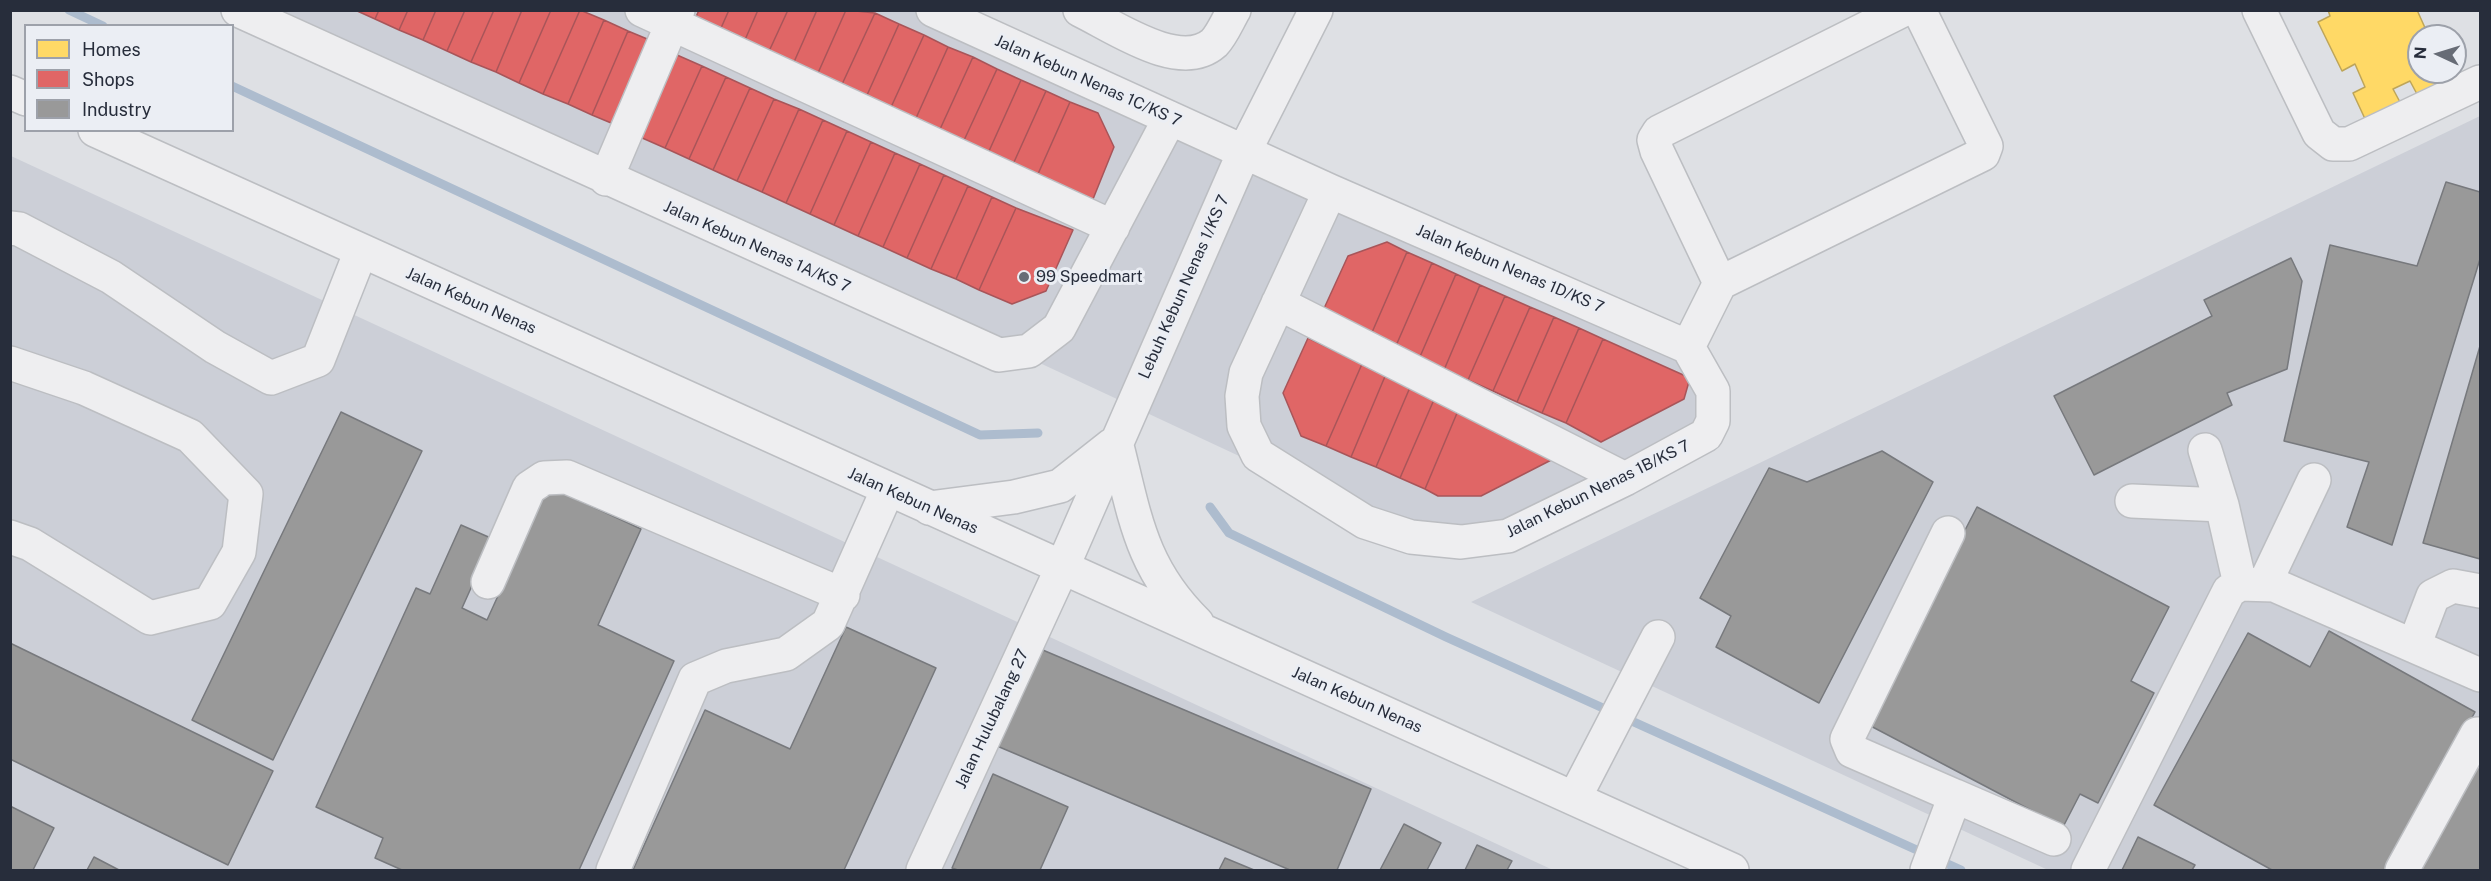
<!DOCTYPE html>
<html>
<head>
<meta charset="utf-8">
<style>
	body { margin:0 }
	#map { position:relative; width:2491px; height:881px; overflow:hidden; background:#dee0e4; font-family:"Public Sans",sans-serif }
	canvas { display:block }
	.frame { position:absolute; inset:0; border:12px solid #272d3b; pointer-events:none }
	.legend { position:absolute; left:24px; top:24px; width:210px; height:108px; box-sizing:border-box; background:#ebeef4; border:2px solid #9da1aa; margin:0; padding:8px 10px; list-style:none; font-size:18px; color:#272d3b }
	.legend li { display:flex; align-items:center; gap:12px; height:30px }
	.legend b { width:30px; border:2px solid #9da1aa }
	.north { position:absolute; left:2407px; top:24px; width:60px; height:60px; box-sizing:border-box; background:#ebeef4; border:2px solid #9da1aa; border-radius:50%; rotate:274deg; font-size:16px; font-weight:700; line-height:24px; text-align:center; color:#272d3b }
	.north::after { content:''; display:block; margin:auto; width:21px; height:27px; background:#676c76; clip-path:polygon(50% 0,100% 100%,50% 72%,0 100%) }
</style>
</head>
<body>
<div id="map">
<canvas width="2491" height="881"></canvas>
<div class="frame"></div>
<ul class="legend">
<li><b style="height:16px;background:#ffd966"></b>Homes</li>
<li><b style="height:16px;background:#e06666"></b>Shops</li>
<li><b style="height:16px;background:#999"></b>Industry</li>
</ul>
<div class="north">N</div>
</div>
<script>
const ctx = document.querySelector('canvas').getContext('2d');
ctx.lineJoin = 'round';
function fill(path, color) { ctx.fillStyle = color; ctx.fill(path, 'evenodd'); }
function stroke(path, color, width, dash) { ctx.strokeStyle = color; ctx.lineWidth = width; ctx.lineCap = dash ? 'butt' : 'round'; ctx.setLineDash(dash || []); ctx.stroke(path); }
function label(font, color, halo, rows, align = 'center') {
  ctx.font = font + ' "Public Sans",sans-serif'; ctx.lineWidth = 6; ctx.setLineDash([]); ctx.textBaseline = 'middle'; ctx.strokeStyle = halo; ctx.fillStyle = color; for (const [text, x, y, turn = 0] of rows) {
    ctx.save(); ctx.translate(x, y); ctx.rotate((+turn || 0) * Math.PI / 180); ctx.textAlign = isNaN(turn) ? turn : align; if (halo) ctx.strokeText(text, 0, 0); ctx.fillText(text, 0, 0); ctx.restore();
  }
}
const built = new Path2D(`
	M259,11h667l759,342 22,41 -8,36 -193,100 -134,-12 -418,-195z
	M2480,116v754h-432l-577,-268z
	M11,156l1542,714h-1542z`);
const homes = new Path2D(`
	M2328,10h89l9,20 -9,4 2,5v33h28l4,8 -33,16 -8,-15 -17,8 8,15 -35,17 -13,-28 12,-6 -10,-23 -13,7 -24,-49 12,-6z`);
const shops = new Path2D(`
	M355,10h24l-4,9z
	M379,10h29l-9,20 -24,-11z
	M408,10h28l-13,30 -24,-10z
	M436,10h29l-18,41 -24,-11z
	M465,10h29l-23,52 -24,-11z
	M494,10h28l-26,62 -25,-10z
	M522,10h29l-32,73 -23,-11z
	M551,10h29l-37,84 -24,-11z
	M580,10l24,10 -36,84 -25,-10z
	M699,10h30l-12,27 -25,-11z
	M729,10h29l-17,39 -24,-12z
	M758,10h30l-23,50 -24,-11z
	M788,10h29l-27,61 -25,-11z
	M817,10h29l-32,72 -24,-11z
	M846,10l29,3 -37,80 -24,-11z
	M875,13l24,11 -36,80 -25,-11z
	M604,20l24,11 -36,84 -24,-11z
	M899,24l25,11 -37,81 -24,-12z
	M628,31l24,10 -36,84 -24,-10z
	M924,35l24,12 -36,80 -25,-11z
	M948,47l25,10 -37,81 -24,-11z
	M677,55l25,11 -37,82 -25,-11z
	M973,57l24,12 -37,80 -24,-11z
	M702,66l24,11 -37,82 -24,-11z
	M997,69l24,11 -36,80 -25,-11z
	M726,77l24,11 -37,82 -24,-11z
	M1021,80l25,11 -36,80 -25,-11z
	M750,88l24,11 -37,82 -24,-11z
	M1046,91l24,11 -36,81 -24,-12z
	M774,99l25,10 -37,83 -25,-11z
	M1070,102l28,11 16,34 -25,62 -55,-26z
	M799,109l24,11 -37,83 -24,-11z
	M823,120l24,11 -37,83 -24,-11z
	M847,131l24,11 -37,83 -24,-11z
	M871,142l24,11 -37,83 -24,-11z
	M895,153l25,11 -37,83 -25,-11z
	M920,164l24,11 -37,83 -24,-11z
	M944,175l24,11 -37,83 -24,-11z
	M968,186l24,11 -36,82 -25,-10z
	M992,197l24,11 -37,82 -23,-11z
	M1016,208l57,22 -27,61 -34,13 -33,-14z
	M1387,242l20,10 -37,85 -49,-22 27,-59z
	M1407,252l25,11 -37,85 -25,-11z
	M1432,263l24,11 -37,85 -24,-11z
	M1456,274l24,11 -36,85 -25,-11z
	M1480,285l25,11 -37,84 -24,-10z
	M1505,296l25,11 -37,84 -25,-11z
	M1530,307l24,10 -37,85 -24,-11z
	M1554,317l25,11 -37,85 -25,-11z
	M1579,328l24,11 -37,84 -24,-10z
	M1308,338l54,26 -36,82 -25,-10 -18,-43z
	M1603,339l87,39 -6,21 -83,43 -35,-19z
	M1362,364l24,10 -35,83 -25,-11z
	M1386,374l25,11 -35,82 -25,-10z
	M1411,385l25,10 -36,83 -24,-11z
	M1436,395l24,11 -35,83 -25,-11z
	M1460,406l101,49 -80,41h-43l-13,-7z`);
const industry = new Path2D(`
	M2446,182l34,10v67l-88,286 -45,-18 22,-65 -85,-21 46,-196 87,21z
	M2291,258l11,23 -15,88 -60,24 5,12 -138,70 -40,-79 158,-80 -8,-16z
	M2480,346v213l-57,-16z
	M341,412l81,39 -149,309 -81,-40z
	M1882,451l51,31 -114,221 -103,-56 15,-31 -31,-18 69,-130 38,14z
	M548,486l93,43 -43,96 76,36 -95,209h-177l-27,-12 8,-20 -67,-31 100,-219 14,6 31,-69 32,14 -31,69 25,12z
	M1977,507l192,100 -38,74 23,12 -56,110 -18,-9 -17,33 -198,-104z
	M846,627l90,41 -92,202h-211l72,-160 85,39z
	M2329,631l146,81 -87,158h-116l-118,-65 94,-172 62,34z
	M10,643l263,128 -45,94 -218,-106z
	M1038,648l333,141 -34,81h-47l-293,-124z
	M2480,754v116h-66z
	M993,774l75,33 -28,63h-82l-6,-2z
	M10,806l44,22 -21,42h-23z
	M1404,824l37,19 -14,27h-47z
	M2138,837l57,28 -3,5h-70z
	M1477,845l35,16 -5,9h-42z
	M94,857l25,13h-32z
	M1225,858l29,12h-35z`);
const stream = new Path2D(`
	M69,10l34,16
	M232,86l748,349 58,-2
	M1210,507l19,26 217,104 515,233`);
const minor = new Path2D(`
	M238,10l761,345 30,-4 30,-23 111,-210
	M642,10l471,217
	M933,10l397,181 358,156 25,44v30l-7,14 -81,44 -117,57 -47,6 -50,-5 -46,-15 -107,-67 -14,-29 -2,-30 4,-23 84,-182
	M1080,10c35,17 100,63 134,33 8,-8 14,-23 20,-33
	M2259,10l60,123 14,11h16l131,-62
	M10,92l16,7
	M95,130l1637,740
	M606,179l72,-169
	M10,228l9,1 92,48 104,70 56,31 47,-18 43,-109
	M1720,283l-63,-132 -3,-11 5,-8 244,-122
	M1278,303l347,176
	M1688,347l32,-64 263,-129 3,-8 -65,-132 -7,-4
	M10,363l74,25 106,48 56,58 -7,58 -29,51 -60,15 -120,-74 -20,-7
	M1116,442c19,74 24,125 81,181
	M2205,450l17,55 18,79
	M2132,501l90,4
	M929,508l85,-11 46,-11 52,-41
	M488,582l41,-94 15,-10 23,-1 276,118
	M2265,583l49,-103
	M2414,646l19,-50 20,-10 27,5
	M1955,796l99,43
	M1575,797l83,-160
	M613,870l82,-191 31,-13 60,-12 42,-30 60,-135
	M923,870l139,-302 182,-416 72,-142
	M1927,870l28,-74 -103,-45 -5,-12 101,-206
	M2088,870l141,-279 11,-7 34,1 206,90
	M2402,870l75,-136`);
const markers = [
	[1024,277,6,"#676c76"]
];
const streetNames = [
	["Jalan Kebun Nenas 1C/KS 7",1088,81,24],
	["Jalan Kebun Nenas 1A/KS 7",757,247,24],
	["Jalan Kebun Nenas 1D/KS 7",1510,269,23],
	["Lebuh Kebun Nenas 1/KS 7",1184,287,-66],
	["Jalan Kebun Nenas",471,301,24],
	["Jalan Kebun Nenas 1B/KS 7",1598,489,-26],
	["Jalan Kebun Nenas",913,501,24],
	["Jalan Kebun Nenas",1357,700,24],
	["Jalan Hulubalang 27",992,719,-65]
];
const poiNames = [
	["99 Speedmart",1036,277]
];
fill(built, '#cccfd7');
fill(homes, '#ffd966');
stroke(homes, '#bea559', 1.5);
fill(shops, '#e06666');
stroke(shops, '#a85559', 1.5);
fill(industry, '#999');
stroke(industry, '#77797d', 1.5);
stroke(stream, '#adbcce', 9);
stroke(minor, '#bcbec2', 36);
stroke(minor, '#eeeef0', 33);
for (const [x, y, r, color] of markers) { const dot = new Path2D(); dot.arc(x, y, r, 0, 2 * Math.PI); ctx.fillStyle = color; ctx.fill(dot); stroke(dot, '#ebeef4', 2); }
label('16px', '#272d3b', '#ebeef4', streetNames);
label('16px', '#272d3b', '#ebeef4', poiNames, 'left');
</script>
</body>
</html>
